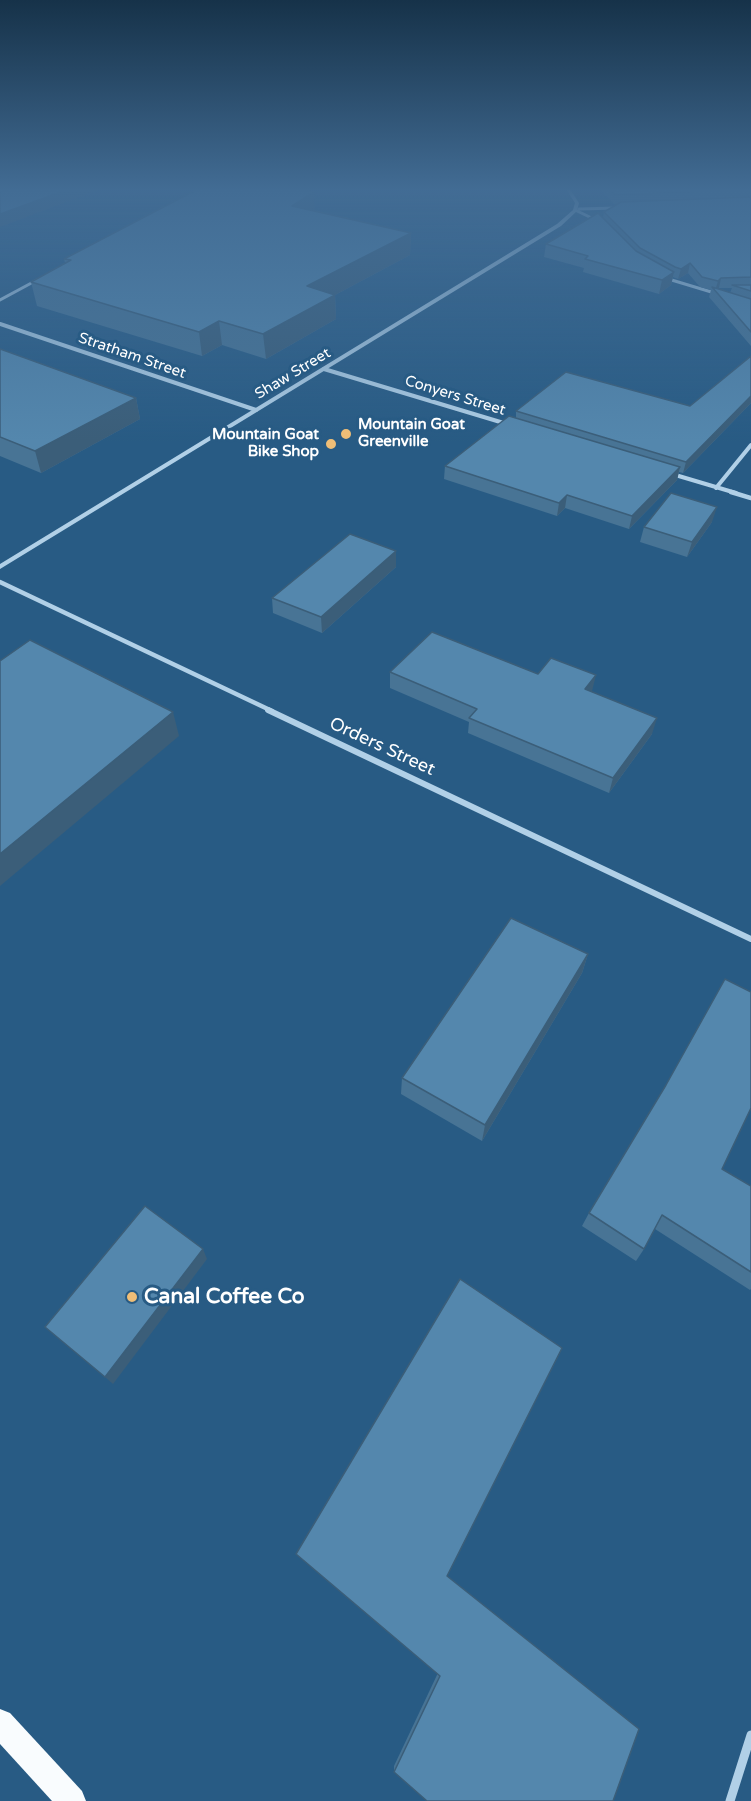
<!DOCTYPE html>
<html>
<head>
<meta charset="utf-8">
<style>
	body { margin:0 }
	canvas { display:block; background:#285b84 }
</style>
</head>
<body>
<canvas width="751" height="1801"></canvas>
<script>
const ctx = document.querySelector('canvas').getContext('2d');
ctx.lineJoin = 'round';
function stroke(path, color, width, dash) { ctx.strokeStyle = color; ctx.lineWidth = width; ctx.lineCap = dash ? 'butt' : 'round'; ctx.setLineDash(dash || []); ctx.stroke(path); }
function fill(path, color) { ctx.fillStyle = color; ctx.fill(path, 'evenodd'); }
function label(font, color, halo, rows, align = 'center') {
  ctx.font = font + ' "Varela Round",sans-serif'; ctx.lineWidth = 6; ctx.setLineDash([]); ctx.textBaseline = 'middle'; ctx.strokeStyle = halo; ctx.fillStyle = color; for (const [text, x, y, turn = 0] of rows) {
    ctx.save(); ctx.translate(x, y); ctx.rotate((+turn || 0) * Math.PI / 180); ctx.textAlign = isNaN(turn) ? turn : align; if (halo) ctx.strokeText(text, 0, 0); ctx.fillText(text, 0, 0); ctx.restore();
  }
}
const minorFar4 = new Path2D(`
	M579,209l37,-1
	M575,210l21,10
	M665,278l53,16
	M0,300l37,-20`);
const minorFar3 = new Path2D(`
	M0,324l256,86
	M324,369l183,55
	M672,474l64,19
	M716,488l35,-43`);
const minorFar2 = new Path2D(`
	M731,492l20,6
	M0,582l272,129`);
const minorFar1 = new Path2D(`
	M268,710l483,229`);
const minor = new Path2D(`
	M730,1801l21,-66`);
const tertiary = new Path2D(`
	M566,189h4l9,14 -2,8 -16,15 -561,343v-5l557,-340 16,-14 2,-7z`);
const trunk = new Path2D(`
	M0,1709l10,4 72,78 4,10h-34l-52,-57z`);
const wall = new Path2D(`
	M600,189h151v157l-42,-49 2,-7 -11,-3 -12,-14 -10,6 -5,-2 -2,8 -12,9 -76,-22 1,-4 -40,-11 2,-13 57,-25 1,-7 14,-8h-4zM719,288h13l-2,5 -12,-4z
	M315,211l96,22 -1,22 -75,40 1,24 -70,40 -44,-14 -20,11 -165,-50 -6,-24 34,-19 -1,-4z
	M0,349l136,49 4,21 -99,54 -41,-17z
	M751,356v47l-68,70 -4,-1 -2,8 -48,49 -64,-21 -8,8 -113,-37 1,-13 71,-48v-7l174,-5z
	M712,522l-25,35 -47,-15 4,-15z
	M396,551v16l-74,66 -49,-20 -1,-15z
	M390,672l148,2 54,18 60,42 -43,59 -141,-60 1,-11 -79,-34z
	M588,954l-6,19 -100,168 -81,-47 1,-16z
	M722,1169l29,17v103l-1,1 -95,-61 -11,20 -8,12 -54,-35 7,-13z
	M447,1576l192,153 -245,43v-6l43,-91z`);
const shadedWall = new Path2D(`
	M69,189h32l-101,38v-13z
	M314,192l1,21 -23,-7z
	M411,233l-1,22 -75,40 1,24 -70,40 -3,-25 44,-48z
	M690,263l-2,10 -10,6 3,-10z
	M674,272l-3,13 -12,9 3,-14z
	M721,278l-2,10 -4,3 3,-10z
	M219,321l3,24 -20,11 -3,-24z
	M751,396v7l-68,70 3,-11z
	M136,398l4,21 -99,54 -6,-22z
	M680,467l-3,13 -48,49 3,-13z
	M567,495l-2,13 -8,8 2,-13z
	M717,507l-5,15 -25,35 5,-15z
	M396,551v16l-74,66 -1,-16z
	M596,675l-4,16 -11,13 4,-15z
	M173,712l6,24 -179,150v-32z
	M657,718l-5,16 -43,59 4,-15z
	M588,954l-6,19 -100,168 3,-16z
	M203,1249l4,10 -94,125 -8,-7z`);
const building = new Path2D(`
	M0,189h69l-69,25z
	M198,189h103l13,3 -22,14 119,27 -104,53 28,9 -72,39 -44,-13 -20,11 -168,-50 40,-22 -7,-1z
	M610,189h141l-136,6z
	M751,197v80l-30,1 -3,3 -16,-4 -12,-14 -9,6 -6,-2 -35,-19 -36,-36 17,-10z
	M598,213l38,38 38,21 -12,8 -77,-21 3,-3 -42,-12z
	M732,285h19v6z
	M712,287l39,12v33z
	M0,349l136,49 -101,53 -35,-14z
	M751,356v40l-65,66 -170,-51 50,-39 124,34z
	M509,416l171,51 -48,49 -65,-21 -8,8 -114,-37z
	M671,493l46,14 -25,35 -48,-15z
	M350,534l46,17 -75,66 -49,-19z
	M432,632l106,42 13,-16 45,17 -11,14 72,29 -44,60 -144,-60 8,-9 -87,-37z
	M30,640l143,72 -173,142v-193z
	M511,918l77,36 -103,171 -83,-47z
	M725,979l26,13v116l-29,61 29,17v86l-89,-57 -18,34 -55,-36 77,-128z
	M145,1206l58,43 -98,128 -60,-50z
	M460,1279l102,69 -115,228 192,153 -26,72h-186l-33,-29 46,-96 -144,-122z`);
const markers = [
	[346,434,6,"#efbe77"],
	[331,444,6,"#efbe77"],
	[132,1297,6,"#efbe77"]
];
const farStreetnames = [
	["Stratham Street",132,356,19],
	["Shaw Street",293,374,-31],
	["Conyers Street",455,396,17]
];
const farPoinames = [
	["Mountain Goat",358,425],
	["Greenville",358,442],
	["Mountain Goat",319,435,"right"],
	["Bike Shop",319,452,"right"]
];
const streetNames = [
	["Orders Street",382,747,25]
];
const nearPoinames = [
	["Canal Coffee Co",144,1297]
];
stroke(minorFar4, '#b1d0e7', 3);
stroke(minorFar3, '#b1d0e7', 4);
stroke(minorFar2, '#b1d0e7', 4.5);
stroke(minorFar1, '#b1d0e7', 6);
stroke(minor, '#b1d0e7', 9);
fill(tertiary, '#b1d0e7');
fill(trunk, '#f9fcfe');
fill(wall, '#487495');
fill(shadedWall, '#3b5e79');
fill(building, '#5487ad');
stroke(building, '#3b5e79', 1.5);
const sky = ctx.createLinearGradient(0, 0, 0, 441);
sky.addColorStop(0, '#163249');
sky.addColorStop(0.43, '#426c94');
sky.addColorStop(1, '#426c9400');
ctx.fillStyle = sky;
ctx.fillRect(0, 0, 751, 441);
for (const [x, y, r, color] of markers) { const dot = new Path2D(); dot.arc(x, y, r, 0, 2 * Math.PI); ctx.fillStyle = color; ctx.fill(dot); stroke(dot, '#285b84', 2); }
label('15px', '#fff', '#285b84', farStreetnames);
label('bold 15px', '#fff', '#285b84', farPoinames, 'left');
label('18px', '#fff', '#285b84', streetNames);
label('bold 21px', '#fff', '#285b84', nearPoinames, 'left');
</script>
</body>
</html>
